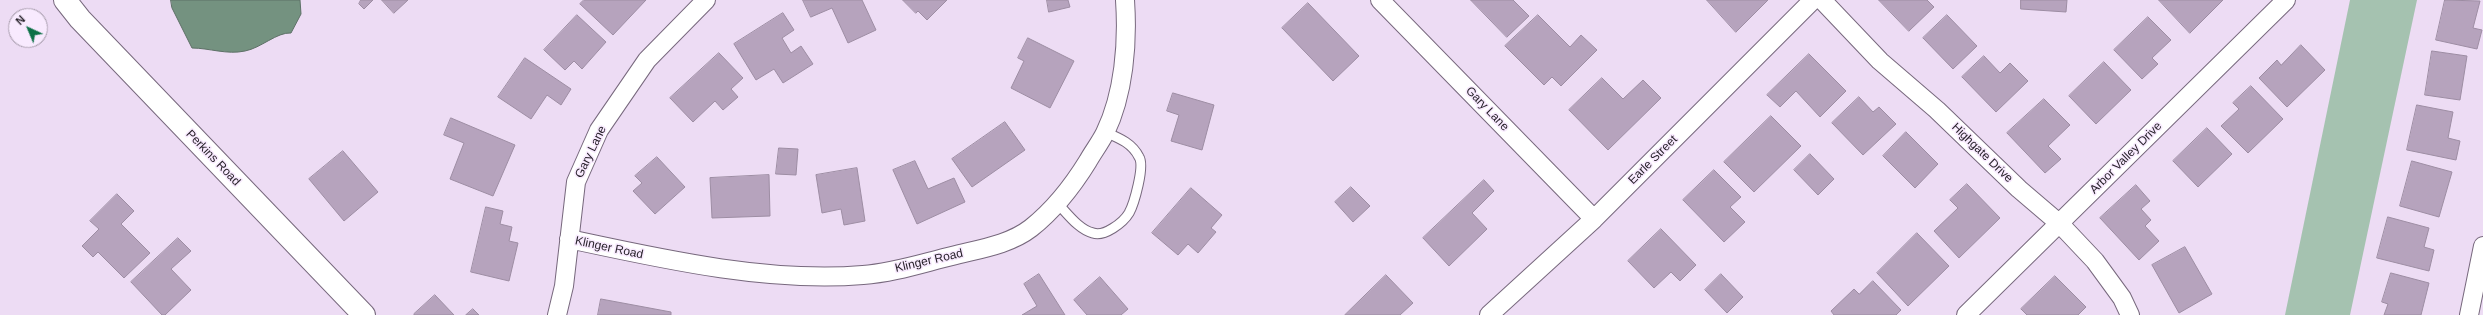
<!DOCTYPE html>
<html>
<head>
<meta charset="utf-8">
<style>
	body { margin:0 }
	#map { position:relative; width:2483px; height:315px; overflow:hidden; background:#eddcf4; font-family:Arial,sans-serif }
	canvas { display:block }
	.north { position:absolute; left:8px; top:8px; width:40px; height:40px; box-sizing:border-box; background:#f8eafe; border:1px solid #a59aaa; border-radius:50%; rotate:316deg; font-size:11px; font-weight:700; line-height:16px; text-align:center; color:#28222b }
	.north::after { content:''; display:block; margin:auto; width:14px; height:18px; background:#0c7047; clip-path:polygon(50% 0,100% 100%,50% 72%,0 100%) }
</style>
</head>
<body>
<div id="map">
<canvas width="2483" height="315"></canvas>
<div class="north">N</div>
</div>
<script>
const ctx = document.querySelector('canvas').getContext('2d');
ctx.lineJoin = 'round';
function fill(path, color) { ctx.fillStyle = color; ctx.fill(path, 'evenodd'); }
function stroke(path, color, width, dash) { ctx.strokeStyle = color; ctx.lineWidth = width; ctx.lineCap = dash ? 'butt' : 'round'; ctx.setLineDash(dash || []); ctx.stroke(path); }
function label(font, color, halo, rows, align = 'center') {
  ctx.font = font + ' Arial,sans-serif'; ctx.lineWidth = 3; ctx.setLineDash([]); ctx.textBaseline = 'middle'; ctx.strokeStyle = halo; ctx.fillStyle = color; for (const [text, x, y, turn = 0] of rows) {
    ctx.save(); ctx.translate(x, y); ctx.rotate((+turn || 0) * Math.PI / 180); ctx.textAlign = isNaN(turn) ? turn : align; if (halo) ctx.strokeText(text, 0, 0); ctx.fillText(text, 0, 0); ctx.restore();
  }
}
const green = new Path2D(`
	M2350,0h67l-67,315h-65z`);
const water = new Path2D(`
	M171,0h129l1,14 -10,19c-14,-1 -30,15 -46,18 -18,4 -36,-3 -53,-3l-20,-40z`);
const building = new Path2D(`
	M361,0h12l-9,9 -5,-5z
	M382,0h26l-14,13z
	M584,0h62l-33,35 -33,-31z
	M803,0h59l14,30 -28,13 -16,-35 -21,9z
	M903,0h44l-20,20 -9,-9 -2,2z
	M1047,0h21l2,7 -21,5z
	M1471,0h42l16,16 -22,21z
	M1707,0h61l-32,32z
	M1879,0h48l7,7 -25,24z
	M2021,0h46l-1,12 -45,-3z
	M2159,0h64l-33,33z
	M2445,0l35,1 -7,27 9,2 -5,19 -41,-9z
	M1308,3l51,53 -26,25 -51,-53z
	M783,13l11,17 -12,8 9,15 10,-7 12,18 -30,19 -9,-14 -18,11 -22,-36z
	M577,15l29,27 -24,27 -8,-8 -9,9 -21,-20z
	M1538,15l32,32 11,-12 16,15 -36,36 -9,-9 -8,8 -39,-39z
	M1947,15l30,31 -24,23 -30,-31z
	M2148,17l23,23 -19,18 6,6 -16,15 -28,-29z
	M1028,38l46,23 -24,47 -39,-20 13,-27 -6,-3z
	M2301,45l24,25 -38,37 -28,-29 18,-18 4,5z
	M2432,51l35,5 -7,44 -35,-5z
	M719,53l24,25 -12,11 7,8 -15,13 -8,-9 -22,21 -23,-24z
	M1809,54l37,37 -26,26 -24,-26 -16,16 -13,-12z
	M1984,56l16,17 10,-10 18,18 -32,31 -34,-35z
	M525,58l46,31 -10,16 -14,-10 -16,24 -33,-22z
	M2104,62l27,28 -35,34 -27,-28z
	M1602,78l21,21 20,-19 18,18 -53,52 -39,-40z
	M2251,86l32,33 -35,34 -27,-27 18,-17 -6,-6z
	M1173,93l41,12 -12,45 -31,-9 8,-26 -12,-4z
	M1859,97l14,15 6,-5 17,17 -33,31 -31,-32z
	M2044,99l26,26 -22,21 13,13 -16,14 -38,-40z
	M2417,105l36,7 -5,26 12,3 -4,19 -49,-10z
	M1771,116l30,30 -47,46 -30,-30z
	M451,118l64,27 -22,51 -43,-17 14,-36 -20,-8z
	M1005,122l20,28 -53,37 -20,-28z
	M2207,128l25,26 -34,33 -25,-26z
	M1906,132l32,32 -23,24 -32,-32z
	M779,148l19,1 -2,26 -20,-1z
	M343,151l35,41 -34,29 -35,-42z
	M1810,154l24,25 -16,16 -24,-25z
	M657,157l28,30 -30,27 -22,-23 9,-8 -7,-7z
	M915,161l13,28 26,-11 11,24 -48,22 -24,-54z
	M2412,161l40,11 -13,45 -39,-11z
	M857,168l8,53 -21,4 -3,-16 -19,4 -6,-38z
	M1714,170l27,27 -11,10 15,15 -21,20 -41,-42z
	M769,175l1,41 -58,2 -2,-40z
	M1484,180l10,11 -22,22 15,16 -38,37 -26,-28z
	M1967,184l33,34 -41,40 -25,-27 24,-23 -8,-8z
	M2136,185l14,16 -9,8 10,11 -6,6 14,15 -20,19 -39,-42z
	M1351,187l19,19 -17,16 -18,-20z
	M1191,188l31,27 -11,13 5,4 -18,21 -10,-9 -10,11 -26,-22z
	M117,194l17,17 -13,13 29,29 -26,25 -26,-26 -5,5 -11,-11 17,-17 -9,-8z
	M486,207l17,4 -3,13 12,3 -3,14 9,2 -9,38 -38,-9z
	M2388,217l41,11 -5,19 10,3 -5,21 -52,-13z
	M1661,229l35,36 -16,16 -9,-9 -17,16 -26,-27z
	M1917,233l32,33 -41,40 -31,-33z
	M178,238l13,13 -20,18 20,21 -26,25h-3l-31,-33z
	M2185,247l27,47 -33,19 -27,-48z
	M2391,273l38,10 -8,32h-37l4,-11 -6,-2z
	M1039,274l26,41h-43l15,-9 -13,-22z
	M1721,274l22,23 -16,16 -22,-23z
	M1386,275l27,28 -13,12h-55z
	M2055,276l31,31 -8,8h-51l-6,-6z
	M1100,277l28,32 -7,6h-34l-13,-15z
	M1873,281l28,29 -5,5h-62l-3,-4 23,-22 5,5z
	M435,295l19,20h-40v-1z
	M601,299l70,13v3h-73z
	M473,309l6,6h-13z`);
const service = new Path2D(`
	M1058,204c9,9 21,26 35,29 11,4 30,-10 36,-20 5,-9 16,-47 10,-56 -7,-14 -20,-19 -34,-25`);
const minor = new Path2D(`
	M1380,0l214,219
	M1822,0l58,61 57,49 82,79 41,35 35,37 27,37 8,17
	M569,239c93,20 199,44 294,36 30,-2 60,-12 89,-19 27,-7 57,-11 79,-28 24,-19 41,-41 57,-67 5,-9 12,-18 17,-28 19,-39 23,-90 20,-133
	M557,315l7,-29 12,-104 23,-52 48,-70 59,-60
	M1489,315l105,-96 219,-219
	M1966,315l320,-315
	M2469,315l14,-69`);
const secondary = new Path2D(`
	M65,0l15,19 284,296`);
const streetNames = [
	["Gary Lane",1487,109,46],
	["Gary Lane",591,152,-64],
	["Highgate Drive",1982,153,44],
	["Perkins Road",213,158,46],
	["Arbor Valley Drive",2126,158,-45],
	["Earle Street",1653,160,-45],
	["Klinger Road",609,248,12],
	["Klinger Road",929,261,-13]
];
fill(green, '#a5c2b0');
fill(water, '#749280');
stroke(water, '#5d7066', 1);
fill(building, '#b6a3bd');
stroke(building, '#9d8da3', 1);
stroke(service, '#77687d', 11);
stroke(minor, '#77687d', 20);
stroke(secondary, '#77687d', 24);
stroke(service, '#fff', 9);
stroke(minor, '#fff', 18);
stroke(secondary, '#fff', 22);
label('12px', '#28222b', '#f8eafe', streetNames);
</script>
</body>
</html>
